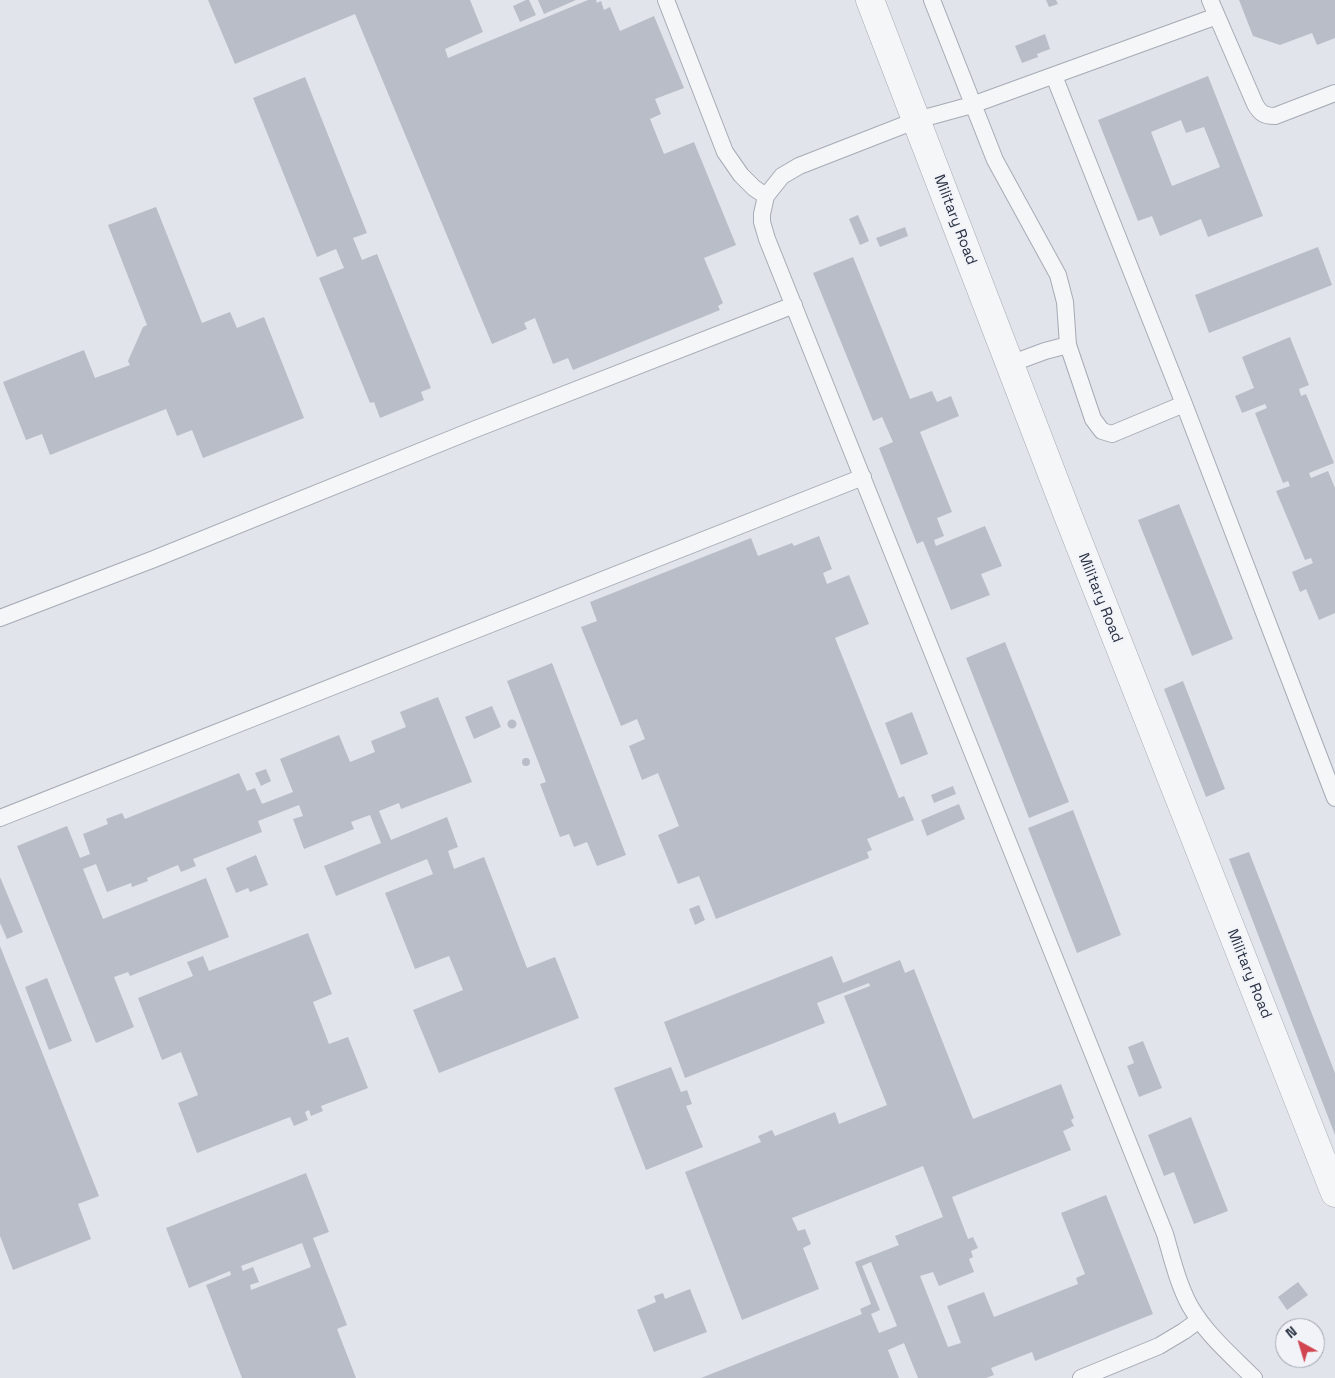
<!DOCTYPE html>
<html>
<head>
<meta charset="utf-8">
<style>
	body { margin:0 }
	#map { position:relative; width:1335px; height:1378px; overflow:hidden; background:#e1e4ea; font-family:"Space Grotesk",sans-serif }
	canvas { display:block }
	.north { position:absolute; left:1275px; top:1318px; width:50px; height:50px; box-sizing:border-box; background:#f1f3f8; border:1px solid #a1a5b0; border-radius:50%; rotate:321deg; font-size:14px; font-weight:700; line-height:20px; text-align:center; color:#293143 }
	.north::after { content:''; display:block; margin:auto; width:18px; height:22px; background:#d14550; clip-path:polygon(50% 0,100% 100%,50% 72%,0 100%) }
</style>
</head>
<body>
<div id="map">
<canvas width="1335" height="1378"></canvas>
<div class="north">N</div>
</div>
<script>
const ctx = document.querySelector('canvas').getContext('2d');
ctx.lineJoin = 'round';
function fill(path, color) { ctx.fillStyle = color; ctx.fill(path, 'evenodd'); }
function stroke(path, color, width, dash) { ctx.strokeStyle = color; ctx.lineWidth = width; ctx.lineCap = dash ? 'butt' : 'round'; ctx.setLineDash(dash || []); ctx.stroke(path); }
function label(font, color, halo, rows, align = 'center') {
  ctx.font = font + ' "Space Grotesk",sans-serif'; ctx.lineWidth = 4; ctx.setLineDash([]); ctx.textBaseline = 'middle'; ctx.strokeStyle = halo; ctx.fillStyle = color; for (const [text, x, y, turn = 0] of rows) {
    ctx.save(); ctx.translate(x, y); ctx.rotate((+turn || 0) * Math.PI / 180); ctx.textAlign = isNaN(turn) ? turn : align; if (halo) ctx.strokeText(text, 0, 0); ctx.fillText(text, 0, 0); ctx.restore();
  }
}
const building = new Path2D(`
	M208,0h262l13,32 -38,17 3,9 140,-58h8l1,3 4,-2 3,9 6,-3 10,24 34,-15 30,72 -29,11 6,15 -11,5 14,35 30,-12 42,103 -32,13 19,45 -5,3 2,4 -147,60 -5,-12 -15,6 -18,-46 -11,5 3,6 -35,15 -137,-330 -120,50z
	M526,0h3l7,15 -16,7 -7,-16z
	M538,0h38l-32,14z
	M1046,0h10l2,4 -9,3z
	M1239,0h96v38l-18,7 -5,-12 -32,12 -27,-9z
	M1045,34l5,15 -13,5 1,3 -16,6 -7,-17z
	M1208,76l55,140 -55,21 -7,-18 -41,17 -8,-20 -14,5 -40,-101zM1181,120l5,13 18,-6 16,40 -48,19 -21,-54z
	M305,77l62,156 -14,5 9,22 15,-6 54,134 -10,4 3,8 -44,18 -6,-16 -4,1 -51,-125 25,-10 -8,-19 -19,8 -64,-159z
	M156,207l46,116 28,-11 7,16 27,-11 40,101 -101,40 -11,-28 -15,6 -11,-27 -116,46 -8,-21 -16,6 -23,-58 81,-32 11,28 35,-13 -2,-4 15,-34 4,-2 -39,-100z
	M858,215l11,26 -9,4 -11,-26z
	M905,227l3,9 -28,11 -4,-9z
	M1318,247l14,38 -123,48 -14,-38z
	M853,257l57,142 22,-8 5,11 14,-6 8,20 -39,16 32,80 -15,6 7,18 -10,4 2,6 49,-20 17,40 -21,8 9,21 -39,15 -28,-69 -6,3 -38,-96 14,-6 -11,-25 -9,4 -60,-148z
	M1290,337l19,48 -10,4 2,7 5,-2 28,69 -25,10 2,5 17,-7 7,17v125l-16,7 -13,-31 -6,3 -8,-20 21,-9 -2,-5 -6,2 -29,-69 14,-5 -2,-5 -5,2 -28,-70 12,-5 -2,-4 -23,9 -7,-17 19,-8 -12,-31z
	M1179,504l54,135 -41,17 -54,-136z
	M819,536l13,33 -9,4 4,11 22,-9 20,49 -34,14 64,160 5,-2 10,24 -47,19 5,11 -5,2 2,6 -153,61 -17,-43 -21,8 -20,-49 21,-9 -21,-53 -16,7 -13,-34 16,-7 -8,-20 -16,7 -40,-99 16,-6 -7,-19 161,-64 7,18 34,-13 2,3z
	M1005,642l64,160 -40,16 -63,-160z
	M552,663l74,192 -29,11 -10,-24 -13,5 -5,-13 -9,3 -20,-53 6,-2 -39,-101z
	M1183,681l42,108 -19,8 -42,-108z
	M438,697l34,85 -71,27 -2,-6 -20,8 12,29 56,-23 11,30 -10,4 6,18 30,-12 43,111 28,-11 24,61 -140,55 -26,-63 50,-20 -14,-34 -34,13 -30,-76 48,-19 -6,-15 -91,37 -12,-30 57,-23 -11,-28 -19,7 3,7 -50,20 -11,-30 10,-3 -4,-11 -41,16 4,11 -69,27 3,7 -15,6 -3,-7 -31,13 1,3 -16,6 -1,-4 -24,9 -11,-28 -13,5 20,50 103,-41 23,59 -99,39 -2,-4 -14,5 20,50 -38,16 -79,-197 50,-20 13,32 10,-4 -7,-20 25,-10 -2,-5 16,-6 3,6 114,-46 8,18 8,-3 7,16 31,-12 -13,-33 59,-24 11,27 25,-10 -4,-11 35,-14 -6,-15z
	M492,706l9,21 -27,12 -9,-22z
	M912,712l16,42 -27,11 -16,-42z
	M507.5 724a4.5 4.5 0 1 1 9 0a4.5 4.5 0 1 1-9 0Z
	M522 762a4 4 0 1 1 8 0a4 4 0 1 1-8 0Z
	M266,769l5,12 -10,5 -6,-13z
	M953,786l3,8 -22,9 -3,-8z
	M959,804l6,15 -38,17 -6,-16z
	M1073,810l48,125 -44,18 -49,-125z
	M1249,852l86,221v62l-106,-276z
	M256,855l12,30 -18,7 -2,-4 -12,5 -10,-25z
	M0,877l23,55 -16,7 -7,-16z
	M699,905l6,15 -10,5 -6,-16z
	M308,933l24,61 -19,8 16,42 19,-7 20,51 -47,18 2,5 -12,5 -2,-6 -4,2 3,8 -14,6 -4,-9 -93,36 -19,-50 20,-8 -17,-43 -19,8 -24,-62 55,-22 -6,-14 16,-6 6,15z
	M0,946l99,250 -21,8 13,35 -78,31 -13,-34z
	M832,956l11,27 57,-23 5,13 9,-4 59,150 88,-35 13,34 -3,2 3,6 -11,5 8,19 -119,47 16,42 5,-2 5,11 -7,3 2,6 -4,2 5,13 -35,14 -6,-14 -13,4 28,71 13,-4 -14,-37 37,-14 10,25 84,-33 -2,-6 9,-4 -24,-61 45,-18 47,119 -118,47 -3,-9 -41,16 3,7 -8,3h-68l-14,-35 -16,7 11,28h-198l161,-64 -2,-5 11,-5 -16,-42 44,-17 -4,-9 48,-19 -20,-51 -131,52 6,13 7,-2 6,15 -8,4 16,41 -77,31 -57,-148 76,-30 -3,-6 14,-6 3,6 60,-24 4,12 48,-19 -43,-109 26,-10 -1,-3 -52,20 8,20 -140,55 -21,-56zM871,1262l26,64 -18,7 -8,-19 9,-4 -18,-44z
	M47,978l25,63 -23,9 -24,-63z
	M1143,1041l19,47 -23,9 -12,-31 7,-3 -6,-16z
	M671,1067l10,25 6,-2 5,14 -6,2 17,41 -57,23 -32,-82z
	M1191,1117l37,94 -34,13 -20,-52 -10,4 -16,-41z
	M306,1173l23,59 -16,6 34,87 -10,4 19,49h-114l-36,-93 25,-10 -1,-4 -41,17 -23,-60zM302,1243l9,24 -60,23 -1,-5 9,-3 -6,-15 -10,4 -2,-5z
	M1298,1282l10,13 -21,15 -9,-13z
	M690,1289l17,43 -53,20 -17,-42 19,-8 -2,-6 9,-3 2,6z`);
const service = new Path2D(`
	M666,0l59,152 16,23 13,13 12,8
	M932,0l63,160 63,115 7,27 3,43 -23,6 -35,13
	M1210,0l45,104c5,9 9,12 20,12l60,-23
	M1217,16l-245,89 -55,15 -118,46 -17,10 -16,20 -4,18v8l5,17 398,995c7,24 13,50 25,72 16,28 42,50 64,72
	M1054,76l130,328 151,394
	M1068,345l25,74 9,12 10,3 72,-30
	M0,618l154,-59 319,-129 321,-125
	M0,818l863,-341
	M1081,1378l78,-32 25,-15 15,-11`);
const tertiary = new Path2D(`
	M870,0l197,513 268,680`);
const streetNames = [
	["Military Road",955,220,69],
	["Military Road",1100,598,68],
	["Military Road",1249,974,68]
];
fill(building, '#b9bdc8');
stroke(service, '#a6abb5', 18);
stroke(tertiary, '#a6abb5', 29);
stroke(service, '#f4f6f8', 16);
stroke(tertiary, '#f4f6f8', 28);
label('15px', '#293143', '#f1f3f8', streetNames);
</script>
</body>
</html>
